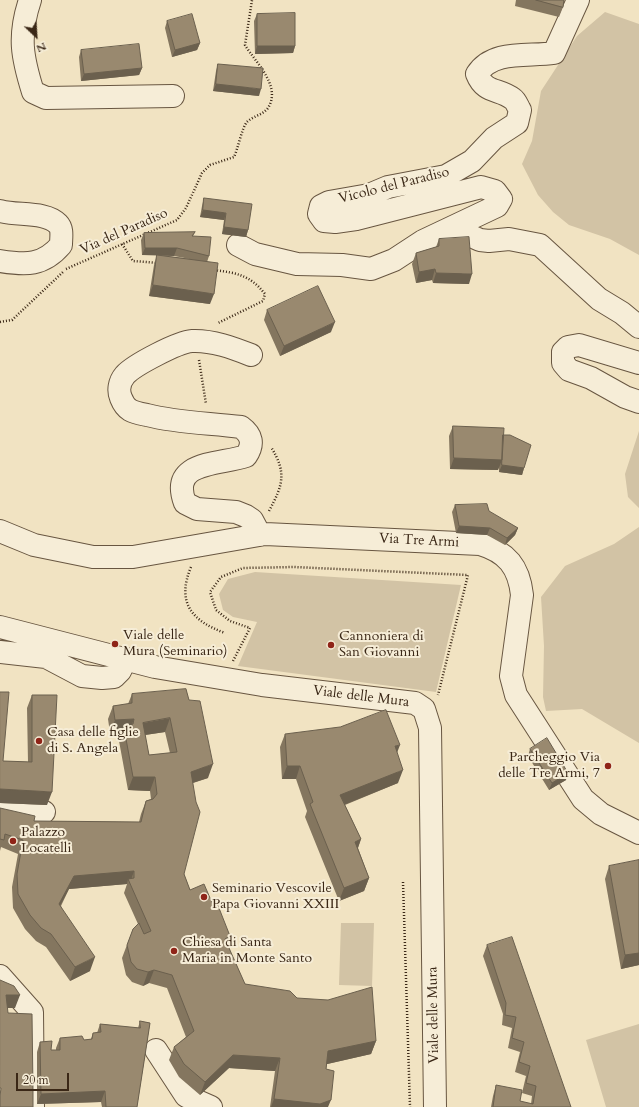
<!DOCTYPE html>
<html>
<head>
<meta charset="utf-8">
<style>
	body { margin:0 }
	#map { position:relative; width:639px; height:1107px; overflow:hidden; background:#f1e3c2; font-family:Cardo,serif }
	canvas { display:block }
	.north { position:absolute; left:16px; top:16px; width:40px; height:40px; -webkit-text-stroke:3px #f6edd7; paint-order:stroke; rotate:155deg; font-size:11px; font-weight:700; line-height:16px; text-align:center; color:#3a2716 }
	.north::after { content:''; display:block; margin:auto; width:14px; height:18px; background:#3a2716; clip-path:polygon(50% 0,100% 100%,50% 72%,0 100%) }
	.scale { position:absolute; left:16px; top:1073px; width:53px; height:18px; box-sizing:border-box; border:2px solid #3a2716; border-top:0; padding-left:5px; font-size:12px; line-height:14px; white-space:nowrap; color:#3a2716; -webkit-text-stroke:3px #f6edd7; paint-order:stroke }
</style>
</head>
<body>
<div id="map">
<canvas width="639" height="1107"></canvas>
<div class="north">N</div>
<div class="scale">20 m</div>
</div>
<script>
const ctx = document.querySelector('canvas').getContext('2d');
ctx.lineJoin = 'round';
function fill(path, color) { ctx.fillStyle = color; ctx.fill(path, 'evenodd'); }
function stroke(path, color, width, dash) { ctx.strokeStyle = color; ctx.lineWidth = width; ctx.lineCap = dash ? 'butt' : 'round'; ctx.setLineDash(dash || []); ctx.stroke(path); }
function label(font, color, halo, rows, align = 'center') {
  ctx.font = font + ' Cardo,serif'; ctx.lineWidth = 4; ctx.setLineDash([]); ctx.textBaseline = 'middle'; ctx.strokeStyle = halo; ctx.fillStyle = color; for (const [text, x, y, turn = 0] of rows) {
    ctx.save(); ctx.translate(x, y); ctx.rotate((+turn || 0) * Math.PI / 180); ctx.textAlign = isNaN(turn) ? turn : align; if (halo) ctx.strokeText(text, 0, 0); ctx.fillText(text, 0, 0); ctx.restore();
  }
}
const green = new Path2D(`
	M605,12l34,12v231l-29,-16 -41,-14 -16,-13 -15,-17 -16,-31 10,-23 9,-50 36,-55z
	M639,431v77l-11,-11 -3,-23z
	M639,527v216l-57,-34 -36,2 -3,-14 1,-51 -3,-49 24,-31 49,-22z
	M255,572l206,13 -25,107 -198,-26 19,-44 -24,-5 -10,-7 -4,-16 9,-15z
	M341,923h33l-2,63 -33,-1z
	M639,1024v83h-33l-20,-67z`);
const path = new Path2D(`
	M122,244l11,17 25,2
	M66,269l111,-49 9,-12 16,-35 8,-8 24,-8c4,-8 8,-30 13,-35 6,-6 16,-7 21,-14 14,-22 -13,-46 -23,-63l7,-45
	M214,270c23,3 36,5 51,24l-2,7 -45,22
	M0,322l12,-2 51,-48
	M199,360l7,44
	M269,511c14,-26 18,-38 2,-64
	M191,567c-15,36 1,54 34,66
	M233,661l17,-33 -20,-7 -14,-11 -6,-18 11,-15 22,-9 51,-1 174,8 -30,120
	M403,882l7,225`);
const minor = new Path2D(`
	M30,0c-12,36 -8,57 3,92l13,6 127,-2
	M0,211c17,5 46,0 58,13 5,5 3,14 3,21 -18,21 -35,20 -61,16
	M455,226l16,10 9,4 9,1 20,-2 31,6 59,54 23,14 17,14
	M238,245l17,9 42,10 45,1 29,4 23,-9 29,-19 74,-35 4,-7 -6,-8 -14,-4 -125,32 -21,3 -11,-1 -5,-7 2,-8 8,-4 40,-7 19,-8 58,-11 26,-15 22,-23 23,-15 3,-13c-2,-3 -4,-9 -7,-11 -14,-11 -28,-5 -36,-25 16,-25 52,-17 77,-21l24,-53
	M251,355c-18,-7 -39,-15 -59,-14 -14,1 -58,24 -67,34 -6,7 -7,16 -4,23 2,5 4,9 9,12 5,3 12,4 17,5 31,8 63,8 94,12 11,8 13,17 5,29 -26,9 -77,4 -61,47l12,6 39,3 10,4 6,4 8,15
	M639,363l-60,-18 -11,2 -5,5v11l6,7 22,8 34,19 14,5
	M0,531l34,14 59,12h40l132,-23 215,10c27,8 39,23 42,51l-11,81 5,19 67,104 18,15 38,19
	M0,627l155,40 107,18 153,18 9,6 6,19 5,379
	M0,652l46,5 36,19 20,2 12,-1 6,-6 6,-12
	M0,813l44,-1
	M0,976l32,36 1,95
	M156,1050l30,46 25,11`);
const wall = new Path2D(`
	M516,0h48l-1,7 -4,10 -44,-11z
	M257,14l38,32 -2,7 -38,1 -1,-33z
	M167,21l33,22 -3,7 -25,7 -7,-29z
	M81,50l61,18 -3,7 -58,6 -2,-24z
	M218,64l41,32 -46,-5 3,-20z
	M204,198l44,32 -2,7 -24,-3 2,-14 -24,-3 2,-11z
	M195,232l-2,4 16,20 -2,6 3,42 -61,-8 5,-31 3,-10h-15l-1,-15 3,-7zM160,255l14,1 16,3z
	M439,239l30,45 -36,-1 -1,-3 -16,3 -4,-19 4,-11 20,-6z
	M267,310l64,22 -51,24 -16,-36z
	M453,426l50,9 21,33 -2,7 -23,-3v-6l-1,4 -48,-1 -1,-33z
	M455,505l63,23 -3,7 -10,10 -18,-10 -31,-2 -4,-21z
	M186,689l22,89 -15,5 -9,91 6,16 23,15 17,31 -3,8 18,40 52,14 79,43 -5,13 -44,10 -1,5 2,38h-58l5,-36 -46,-3 -29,27 -21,-18 -10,-17 5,-13 12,-10 -19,-49 -18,-5 -6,3 -11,-4 -6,-7 -4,-17 11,-29 5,-5 -14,-31 3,-9 -58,5 -8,17 29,65 -20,10 -24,-34 -10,-6 -11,-12 -12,-21 -1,-21 6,-33 -17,-7 -1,4v-43l34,13 105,1 2,-8 5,-13 5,-2 -1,-8 -22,-1 -9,-49 3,-8h-12l-2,-14 5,-13 15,-2 4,-10zM165,732l5,21 -21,2 -4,-20z
	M0,692l3,69 25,1 -1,-54 5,-13 15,110 -47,-2z
	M285,734l112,19 1,30 -53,22 16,34 -3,9 11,30 -5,13 -25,10 -34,-84 2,-6 -11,-32h-14l-2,-32z
	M530,749l36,31 -17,10 -21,-34z
	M639,860v105l-18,4 -16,-90 4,-13z
	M487,945l84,162h-80l2,-11 3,-11 24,16 11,3 1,-8 -10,-3 4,-17 -11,-4 5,-20 -12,-4 4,-20 -10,-3 1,-11 -20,-58z
	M140,1021l10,2 -13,84h-35l-1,-5 -64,2v-52l3,-10 11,8h5v-2l4,-10 24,2 7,-1 2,-6h4l3,-9 38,4z`);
const shadedWall = new Path2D(`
	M200,43l-3,7 -25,7 3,-7z
	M257,46h38l-2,7 -38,1z
	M142,68l-3,7 -58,6 3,-7z
	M216,84l45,5 -2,7 -46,-5z
	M203,210l23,3 -2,7 -24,-3z
	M224,227l24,3 -2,7 -24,-3z
	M145,248h32l-3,8 -32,-1z
	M435,269l-3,11 -16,3 3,-11z
	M436,273l36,1 -3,10 -36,-1z
	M153,285l61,9 -4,10 -61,-8z
	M335,322l-4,10 -51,24 4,-10z
	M454,458l48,2 -4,10 -48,-1z
	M502,465l22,3 -2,7 -23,-3z
	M459,526l31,2 -3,7 -31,-2z
	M518,528l-3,7 -10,10 2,-7z
	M170,718l-5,14 -27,4 5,-13z
	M134,719l-5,13 -5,-4 -2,5h-12l5,-13z
	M400,745l-5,13v-12z
	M213,764l-5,14 -22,7 5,-13z
	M287,766h13l-4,13h-14z
	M403,770l-5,13 -62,25 4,-13z
	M568,773l-2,7 -17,10 3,-7z
	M133,777h22l-5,14 -22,-1z
	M0,789l52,3 -5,13 -47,-2z
	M361,839l-5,14 -1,-11z
	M134,871l-4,12 -2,-4 -1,5 -58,5 -15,28 5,-13 15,-28z
	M369,878l-5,13 -25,10 5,-13z
	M230,936l-4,14 -1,-11z
	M639,953v12l-18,4 4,-14z
	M95,957l-5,14 -20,10 5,-14z
	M154,970l-5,13 -6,3 5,-14z
	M6,995h14l-5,13h-13z
	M376,1041l-5,13 -48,11 5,-14z
	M233,1055l47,3 -5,13 -46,-3 -29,27 5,-13z
	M105,1091l-4,11 -64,2 4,-10z
	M274,1099l57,1 -3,7h-57z`);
const building = new Path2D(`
	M536,0h28l-1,7z
	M295,13v33h-38v-32z
	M192,14l8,29 -25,7 -8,-29z
	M139,44l3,24 -58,6 -3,-24z
	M218,64l45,4 -2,21 -45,-5z
	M204,198l48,6 -4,26 -24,-3 2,-14 -23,-3z
	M195,232l-3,4 19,1 -2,19 -32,-8h-32l-1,-15z
	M469,237l3,37 -36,-1 -1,-4 -16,3 -3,-19 23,-7v-7z
	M157,255l61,8 -4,31 -61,-9z
	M318,286l17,36 -51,24 -17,-36z
	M453,426l51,2 -2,32 -48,-2z
	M503,435h7l21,10 -7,23 -22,-3z
	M487,504l2,7 29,17 -11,10 -17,-10 -31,-2 -4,-21z
	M186,689l3,11 11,1 13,63 -22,8 5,30 4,10 -16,62 6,16 14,-6 9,21 4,-2 13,33 -5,3 20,45 45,7 7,7 31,2 44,-13 4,54 -48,10 -2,18 8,2 -3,29 -11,4 -46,-5 6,-41 -47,-3 -28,27 -21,-18 -10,-17 20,-16 -22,-56 -18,-5 -6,2 -11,-3 -6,-7 -4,-17 6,-16 6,-6 5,11 7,-3 -23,-52 6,-1v-7l-60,5 -15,28 36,53 -20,10 -24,-33 -10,-6 -11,-13 -12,-21 -1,-20 6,-34 -18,-6 -1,6 -4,-1v-31l35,8 -1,5 107,1 5,-21 7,-2 4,-5 -2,-17h-22l-9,-49 9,-4 1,-5 -19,1 -2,-14 19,-3v-9zM170,718l7,34 -28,3 -6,-32z
	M0,692h9l-6,69 29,1v-67h25l-5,97 -52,-3z
	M386,710l14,35 -5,1 8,24 -63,25 21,44 -6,3 14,36 -25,10 -34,-84 3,-2 -13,-36h-13l-2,-32 55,-7z
	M547,738l21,35 -16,10 -22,-34z
	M639,860v93l-14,2 -16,-89z
	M512,937l59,170h-78l3,-22 26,5 -2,11 13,3 3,-18 -10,-3 4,-17 -11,-4 5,-20 -12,-4 4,-21 -11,-2 1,-12 -19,-58z
	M0,980l14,6 6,9h-14l2,18 24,1 1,77v16h-33v-11l1,-8h-1z
	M140,1021l10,2 -13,84h-31l-1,-16 -64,3 -1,-52 12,-1 -1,9h9v-12l22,-2 2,4 8,-1 1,-6 8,-1 -1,-8 40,4z`);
const markers = [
	[115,644,4,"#8f2418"],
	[331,645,4,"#8f2418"],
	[39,741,4,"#8f2418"],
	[608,766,4,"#8f2418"],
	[13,841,4,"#8f2418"],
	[204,897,4,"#8f2418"],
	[174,951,4,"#8f2418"]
];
const streetNames = [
	["Vicolo del Paradiso",394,186,-14],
	["Via del Paradiso",124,232,-24],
	["Via Tre Armi",419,541,3],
	["Viale delle Mura",361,697,7],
	["Viale delle Mura",434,1015,-91]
];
const poiNames = [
	["Viale delle",123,636],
	["Mura (Seminario)",123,652],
	["Cannoniera di",339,637],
	["San Giovanni",339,653],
	["Casa delle figlie",47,733],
	["di S. Angela",47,749],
	["Parcheggio Via",600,758,"right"],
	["delle Tre Armi, 7",600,774,"right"],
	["Palazzo",21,833],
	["Locatelli",21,849],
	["Seminario Vescovile",212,889],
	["Papa Giovanni XXIII",212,905],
	["Chiesa di Santa",182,943],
	["Maria in Monte Santo",182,959]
];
fill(green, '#d2c3a5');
stroke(minor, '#685641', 24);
stroke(path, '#3a2716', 2.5, [1, 2]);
stroke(minor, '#f6edd7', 22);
fill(wall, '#84765f');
fill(shadedWall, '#6b604e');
fill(building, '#99896f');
stroke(building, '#6b604e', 1);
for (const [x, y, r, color] of markers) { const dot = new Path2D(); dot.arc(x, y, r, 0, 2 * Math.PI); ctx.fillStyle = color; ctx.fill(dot); stroke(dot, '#f6edd7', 1.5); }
label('14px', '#3a2716', '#f6edd7', streetNames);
label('14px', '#3a2716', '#f6edd7', poiNames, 'left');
</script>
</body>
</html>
